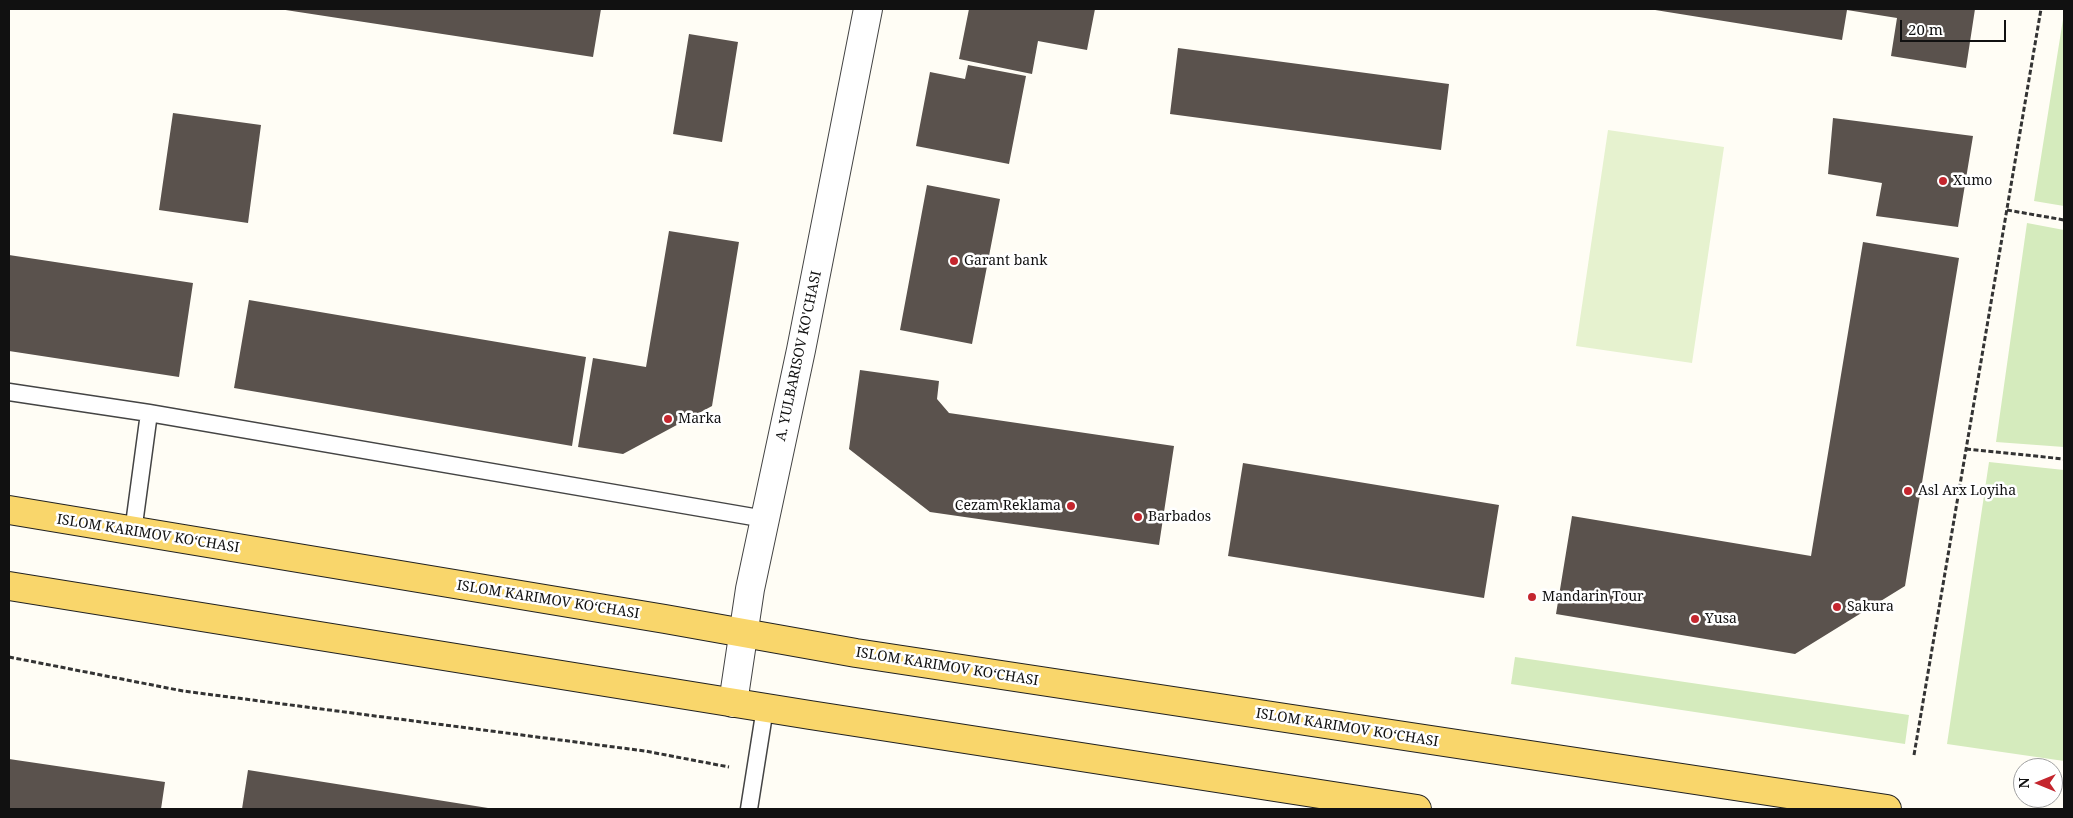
<!DOCTYPE html>
<html>
<head>
<meta charset="utf-8">
<style>
	body { margin:0 }
	#map { position:relative; width:2073px; height:818px; overflow:hidden; background:#fffdf5; font-family:"Noto Serif",serif }
	canvas { display:block }
	.frame { position:absolute; inset:0; border:10px solid #111; pointer-events:none }
	.north { position:absolute; left:2013px; top:758px; width:50px; height:50px; box-sizing:border-box; background:#fff; border:1px solid #a0a0a0; border-radius:50%; rotate:270deg; font-size:14px; font-weight:700; line-height:20px; text-align:center; color:#111 }
	.north::after { content:''; display:block; margin:auto; width:18px; height:22px; background:#c4262e; clip-path:polygon(50% 0,100% 100%,50% 72%,0 100%) }
	.scale { position:absolute; left:1900px; top:20px; width:106px; height:22px; box-sizing:border-box; border:2px solid #111; border-top:0; padding-left:6px; font-size:15px; line-height:18px; white-space:nowrap; color:#111; -webkit-text-stroke:4px #fff; paint-order:stroke }
</style>
</head>
<body>
<div id="map">
<canvas width="2073" height="818"></canvas>
<div class="frame"></div>
<div class="north">N</div>
<div class="scale">20 m</div>
</div>
<script>
const ctx = document.querySelector('canvas').getContext('2d');
ctx.lineJoin = 'round';
function fill(path, color) { ctx.fillStyle = color; ctx.fill(path, 'evenodd'); }
function stroke(path, color, width, dash) { ctx.strokeStyle = color; ctx.lineWidth = width; ctx.lineCap = dash ? 'butt' : 'round'; ctx.setLineDash(dash || []); ctx.stroke(path); }
function label(font, color, halo, rows, align = 'center') {
  ctx.font = font + ' "Noto Serif",serif'; ctx.lineWidth = 5; ctx.setLineDash([]); ctx.textBaseline = 'middle'; ctx.strokeStyle = halo; ctx.fillStyle = color; for (const [text, x, y, turn = 0] of rows) {
    ctx.save(); ctx.translate(x, y); ctx.rotate((+turn || 0) * Math.PI / 180); ctx.textAlign = isNaN(turn) ? turn : align; if (halo) ctx.strokeText(text, 0, 0); ctx.fillText(text, 0, 0); ctx.restore();
  }
}
const green = new Path2D(`
	M2064,13v193l-30,-5z
	M2027,223l37,7v217l-68,-5z
	M1989,462l75,8v291l-117,-17z
	M1515,657l394,58 -4,29 -394,-60z`);
const pitch = new Path2D(`
	M1608,130l116,17 -32,216 -116,-17z`);
const building = new Path2D(`
	M279,9h322l-8,48z
	M969,9h126l-8,41 -49,-9 -6,33 -73,-15z
	M1649,9h326l-9,59 -75,-12 6,-38 -50,-8 -5,30z
	M689,34l49,8 -16,100 -49,-8z
	M1178,48l271,36 -8,66 -271,-36z
	M968,65l58,11 -17,88 -93,-18 14,-74 35,7z
	M173,113l88,12 -13,98 -89,-13z
	M1833,118l140,18 -15,91 -82,-11 6,-33 -54,-9z
	M927,185l73,14 -28,145 -72,-14z
	M669,231l70,11 -27,164 -89,48 -45,-7 15,-89 53,9z
	M1863,242l96,16 -54,328 -110,68 -239,-40 16,-98 239,40z
	M9,255l184,28 -14,94 -170,-26z
	M249,300l337,57 -14,89 -338,-58z
	M860,370l79,11 -2,18 12,14 225,33 -15,99 -229,-33 -81,-63z
	M1243,463l256,42 -15,93 -256,-42z
	M9,759l156,23 -4,27h-152z
	M248,770l240,38v1h-246z`);
const path = new Path2D(`
	M2007,210l57,10
	M1966,449l98,10
	M9,657l174,34 462,60 84,16
	M1914,755l127,-746`);
const service = new Path2D(`
	M9,392l140,21 616,106
	M133,532l16,-119
	M749,809l16,-101`);
const tertiary = new Path2D(`
	M733,703l17,-114 51,-239 67,-341`);
const primary = new Path2D(`
	M9,510l656,109 191,34 1031,156
	M9,586l801,129 607,94`);
const markers = [
	[1943,181,5,"#c4262e"],
	[954,261,5,"#c4262e"],
	[668,419,5,"#c4262e"],
	[1908,491,5,"#c4262e"],
	[1071,506,5,"#c4262e"],
	[1138,517,5,"#c4262e"],
	[1532,597,5,"#c4262e"],
	[1837,607,5,"#c4262e"],
	[1695,619,5,"#c4262e"]
];
const poiNames = [
	["Xumo",1953,181],
	["Garant bank",964,261],
	["Marka",678,419],
	["Asl Arx Loyiha",1918,491],
	["Cezam Reklama",1061,506,"right"],
	["Barbados",1148,517],
	["Mandarin Tour",1542,597],
	["Sakura",1847,607],
	["Yusa",1705,619]
];
const streetNames = [
	["A. YULBARISOV KO'CHASI",799,356,-78],
	["ISLOM KARIMOV KO‘CHASI",148,534,9],
	["ISLOM KARIMOV KO‘CHASI",548,600,9],
	["ISLOM KARIMOV KO‘CHASI",947,667,9],
	["ISLOM KARIMOV KO‘CHASI",1347,728,9]
];
fill(green, '#d5ebbd');
fill(pitch, '#e6f2cf');
fill(building, '#5a524d');
stroke(service, '#444', 19);
stroke(tertiary, '#444', 30);
stroke(primary, '#222', 30);
stroke(path, '#333', 3, [5, 2.5]);
stroke(service, '#fff', 16);
stroke(tertiary, '#fff', 28);
stroke(primary, '#f9d66b', 28);
for (const [x, y, r, color] of markers) { const dot = new Path2D(); dot.arc(x, y, r, 0, 2 * Math.PI); ctx.fillStyle = color; ctx.fill(dot); stroke(dot, '#fff', 2); }
label('14px', '#111', '#fff', poiNames, 'left');
label('14px', '#111', '#fff', streetNames);
</script>
</body>
</html>
